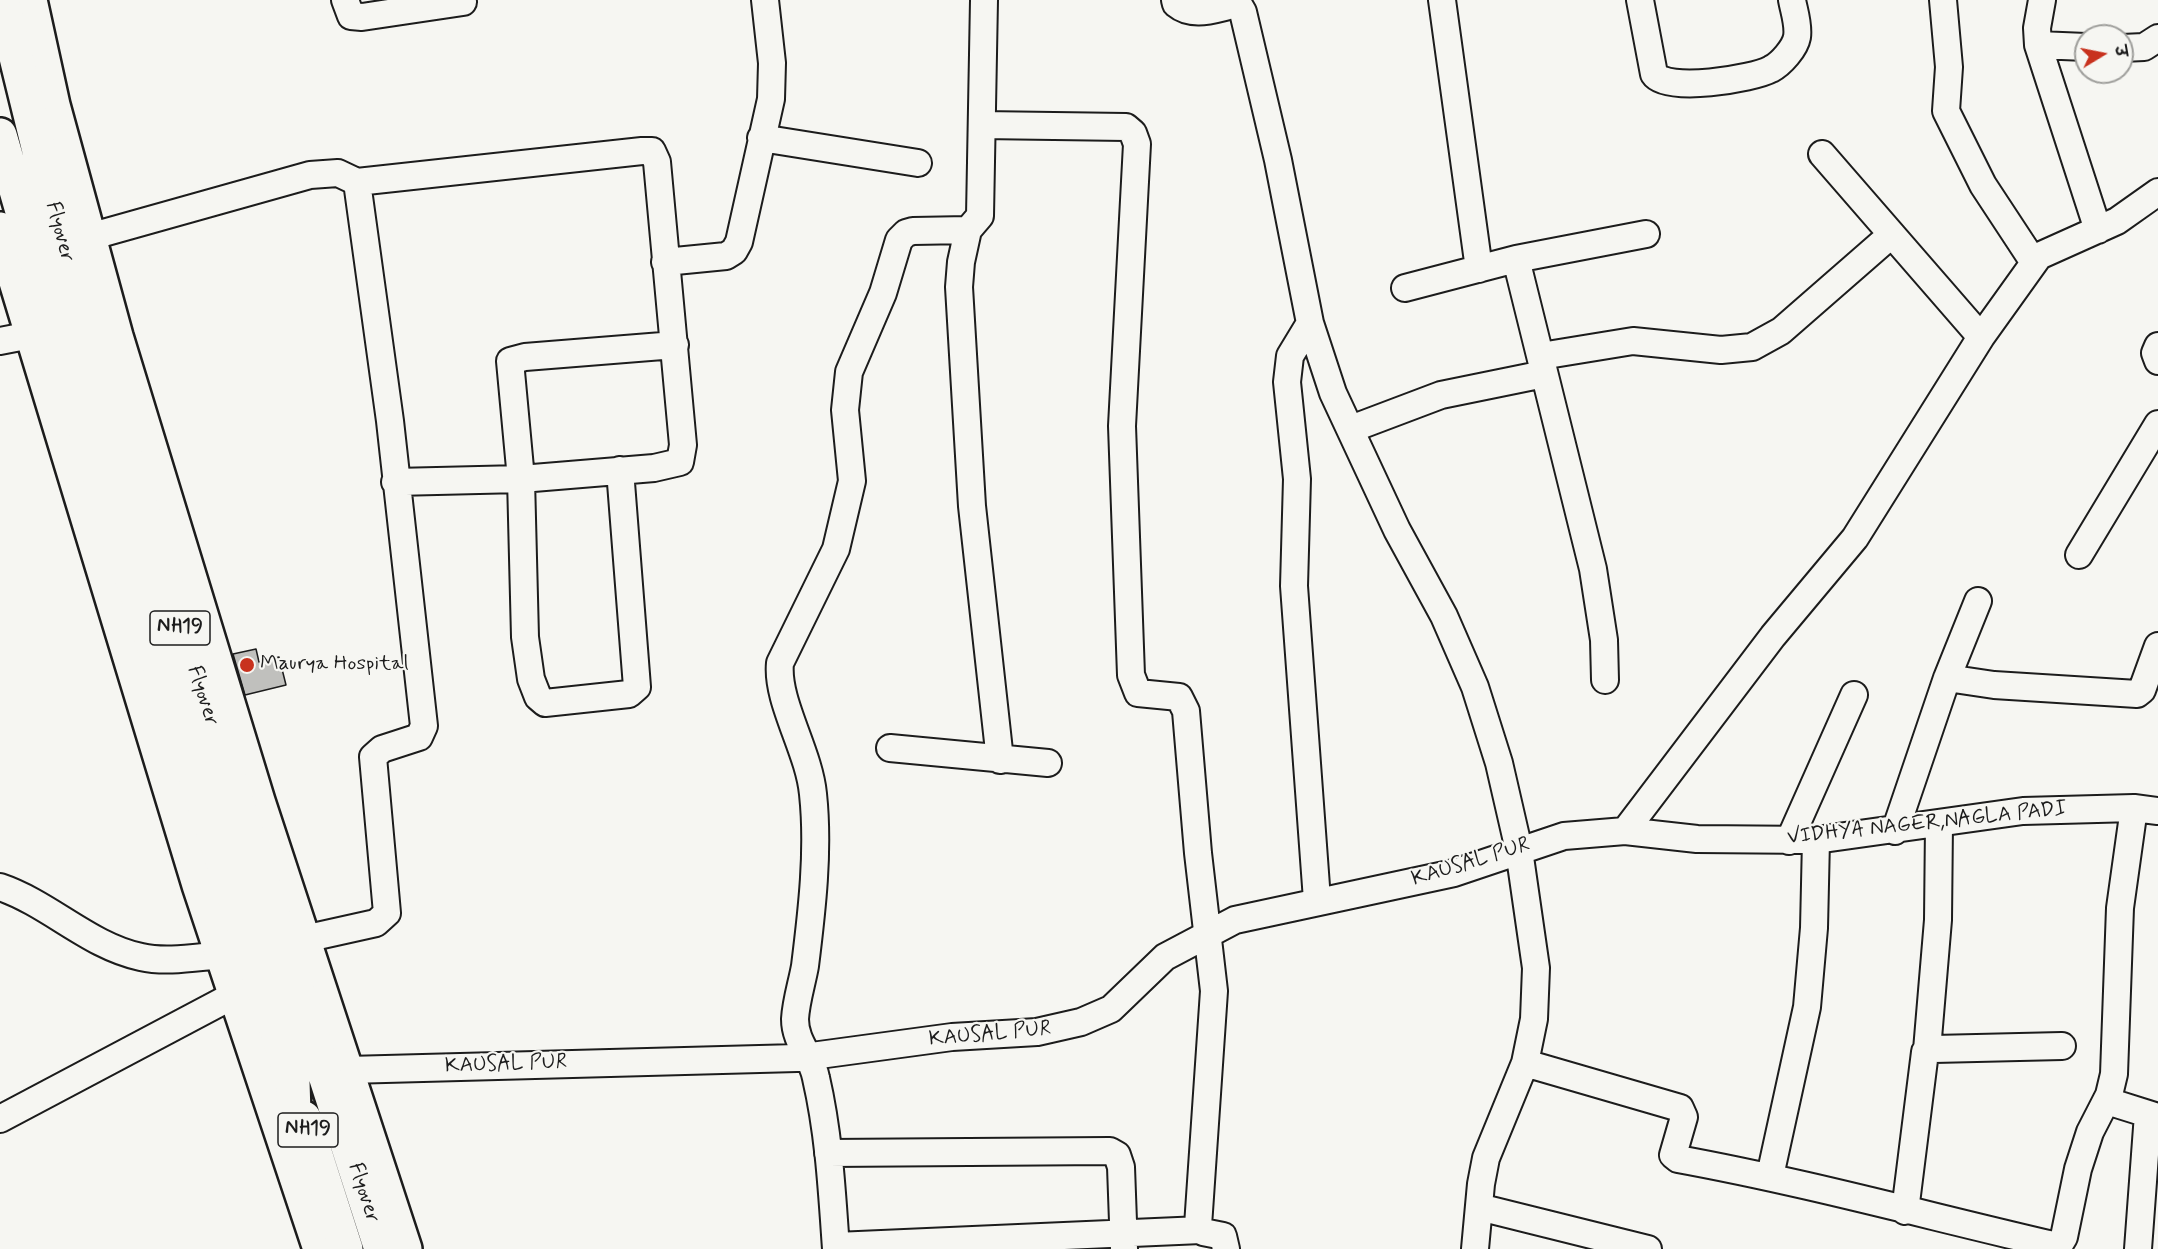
<!DOCTYPE html>
<html>
<head>
<meta charset="utf-8">
<style>
	body { margin:0 }
	#map { position:relative; width:2158px; height:1249px; overflow:hidden; background:#f6f6f2; font-family:Mynerve,"Playpen Sans Deva",sans-serif }
	canvas { display:block }
	.north { position:absolute; left:2074px; top:24px; width:60px; height:60px; box-sizing:border-box; background:#f6f6f2; border:2px solid #9f9f9c; border-radius:50%; rotate:80deg; font-size:16px; font-weight:700; line-height:24px; text-align:center; color:#1c1c1c }
	.north::after { content:''; display:block; margin:auto; width:21px; height:27px; background:#c8321e; clip-path:polygon(50% 0,100% 100%,50% 72%,0 100%) }
</style>
</head>
<body>
<div id="map">
<canvas width="2158" height="1249"></canvas>
<div class="north">उ</div>
</div>
<script>
const ctx = document.querySelector('canvas').getContext('2d');
ctx.lineJoin = 'round';
function fill(path, color) { ctx.fillStyle = color; ctx.fill(path, 'evenodd'); }
function stroke(path, color, width, dash) { ctx.strokeStyle = color; ctx.lineWidth = width; ctx.lineCap = dash ? 'butt' : 'round'; ctx.setLineDash(dash || []); ctx.stroke(path); }
function label(font, color, halo, rows, align = 'center') {
  ctx.font = font + ' Mynerve,sans-serif'; ctx.lineWidth = 4.5; ctx.setLineDash([]); ctx.textBaseline = 'middle'; ctx.strokeStyle = halo; ctx.fillStyle = color; for (const [text, x, y, turn = 0] of rows) {
    ctx.save(); ctx.translate(x, y); ctx.rotate((+turn || 0) * Math.PI / 180); ctx.textAlign = isNaN(turn) ? turn : align; if (halo) ctx.strokeText(text, 0, 0); ctx.fillText(text, 0, 0); ctx.restore();
  }
}
const building = new Path2D(`
	M256,649l3,13 20,-5 7,28 -41,10 -12,-41z`);
const minor = new Path2D(`
	M345,0l6,16 11,1 101,-15
	M1175,0l1,4c17,14 38,5 57,1h6l4,7 35,148 32,163 23,70 64,137 47,86 31,71 24,76 20,87 17,118 -2,51 -9,44 -39,95 -5,26 -6,65
	M1442,0l37,269
	M1640,0l14,74c12,19 99,5 117,-5 10,-5 24,-21 26,-32 2,-12 -3,-26 -5,-37
	M1943,0l6,67 -3,44 37,74 50,76
	M2042,0l-5,28 1,17 60,185
	M2038,45l48,2
	M2122,48l22,-1 14,-9
	M982,125l144,2 7,6 4,11 -15,282 9,249 7,18 41,4 7,14 12,142 16,138 -16,235 5,6 20,4 3,13
	M761,138l157,25
	M357,182l285,-31h10l5,11 26,283 -3,17 -26,6 -133,11 -126,3
	M968,230l-7,32 -2,25 13,219 28,254
	M89,237l221,-62 28,-2 19,9 33,239 34,305 -5,11 -37,12 -9,8 14,156 -11,10 -72,16
	M1516,259l77,310 11,71 1,40
	M665,262l61,-6 8,-5 5,-9 32,-143 1,-36 -7,-63
	M1405,288l111,-29 130,-25
	M1310,323l-20,33 -3,26 10,97 -3,107 23,314
	M1981,337l58,-81 78,-35 41,-29
	M0,341l31,-6
	M2158,346l-3,7 3,8
	M1541,356l92,-15 88,9 31,-3 29,-16 110,-96
	M1351,429l90,-34 103,-21
	M620,470l17,217 -8,7 -84,9 -7,-6 -7,-18 -6,-42 -4,-158 -11,-118 15,-4 150,-12
	M2079,555l79,-131
	M1947,678l47,7 143,9 5,-4 16,-44
	M890,748l158,15
	M1625,831l148,-195 82,-98 126,-201 -159,-183
	M1895,831l52,-153 31,-77
	M1789,841l65,-146
	M0,887c50,17 89,59 141,70 26,6 56,0 83,-2
	M1927,1050l11,-130 1,-96
	M1525,1063l155,45 4,9 -11,38 5,4c126,23 250,57 375,86l8,-3 3,-5 14,-68 12,-37 19,-37 5,-21 6,-166 14,-100
	M348,1070l449,-12 155,-21 85,-5 44,-10 30,-13 54,-52 70,-37 219,-47 110,-37 61,-5 72,8 119,1 207,-29 111,-3 24,3
	M2107,1101l51,16
	M0,1119l236,-125
	M828,1153l282,-2 7,4 4,12 3,82
	M1770,1176l37,-169 7,-79 2,-88
	M1479,1207l169,42
	M1905,1211l20,-159 9,-3 128,-3
	M836,1246l365,-16
	M836,1249c-4,-57 -7,-115 -20,-171 -4,-22 -21,-35 -21,-59 1,-18 7,-36 10,-53 7,-56 14,-116 8,-172 -4,-43 -37,-93 -33,-131l56,-114 16,-68 -7,-71 4,-38 34,-79 16,-53 7,-7 7,-2 55,-1 12,-14 4,-216
	M2138,1249l10,-135`);
const major = new Path2D(`
	M30,0l23,105 63,231 142,465 147,448
	M0,229l199,656 121,364`);
const highway = new Path2D(`
	M2,0l64,261 63,207 252,781
	M0,135l98,339 195,608 3,93
	M304,1118l42,131`);
const markers = [
	[247,665,8,"#c8321e"]
];
const shields = [
	[180,628,60],
	[308,1130,60]
];
const shieldNames = [
	["NH19",180,628],
	["NH19",308,1130]
];
const streetNames = [
	["Flyover",59,232,75],
	["Flyover",202,696,72],
	["VIDHYA NAGER,NAGLA PADI",1927,824,-6],
	["KAUSAL PUR",1471,863,-17],
	["KAUSAL PUR",990,1035,-5],
	["KAUSAL PUR",506,1065,-2],
	["Flyover",363,1193,72]
];
const poiNames = [
	["Maurya Hospital",260,665]
];
fill(building, '#c0c0bd');
stroke(building, '#1c1c1c', 1.5);
stroke(minor, '#1c1c1c', 30);
stroke(major, '#1c1c1c', 38);
stroke(highway, '#1c1c1c', 38);
stroke(minor, '#f6f6f2', 26);
stroke(major, '#f6f6f2', 33);
stroke(highway, '#f6f6f2', 33);
for (const [x, y, r, color] of markers) { const dot = new Path2D(); dot.arc(x, y, r, 0, 2 * Math.PI); ctx.fillStyle = color; ctx.fill(dot); stroke(dot, '#f6f6f2', 2); }
for (const [x, y, w] of shields) { const box = new Path2D(); box.roundRect(x - w / 2, y - 17, w, 34, 4.5); ctx.fillStyle = '#f6f6f2'; ctx.fill(box); stroke(box, '#1c1c1c', 1.5); }
label('bold 20px', '#1c1c1c', null, shieldNames);
label('21px', '#1c1c1c', '#f6f6f2', streetNames);
label('21px', '#1c1c1c', '#f6f6f2', poiNames, 'left');
</script>
</body>
</html>
